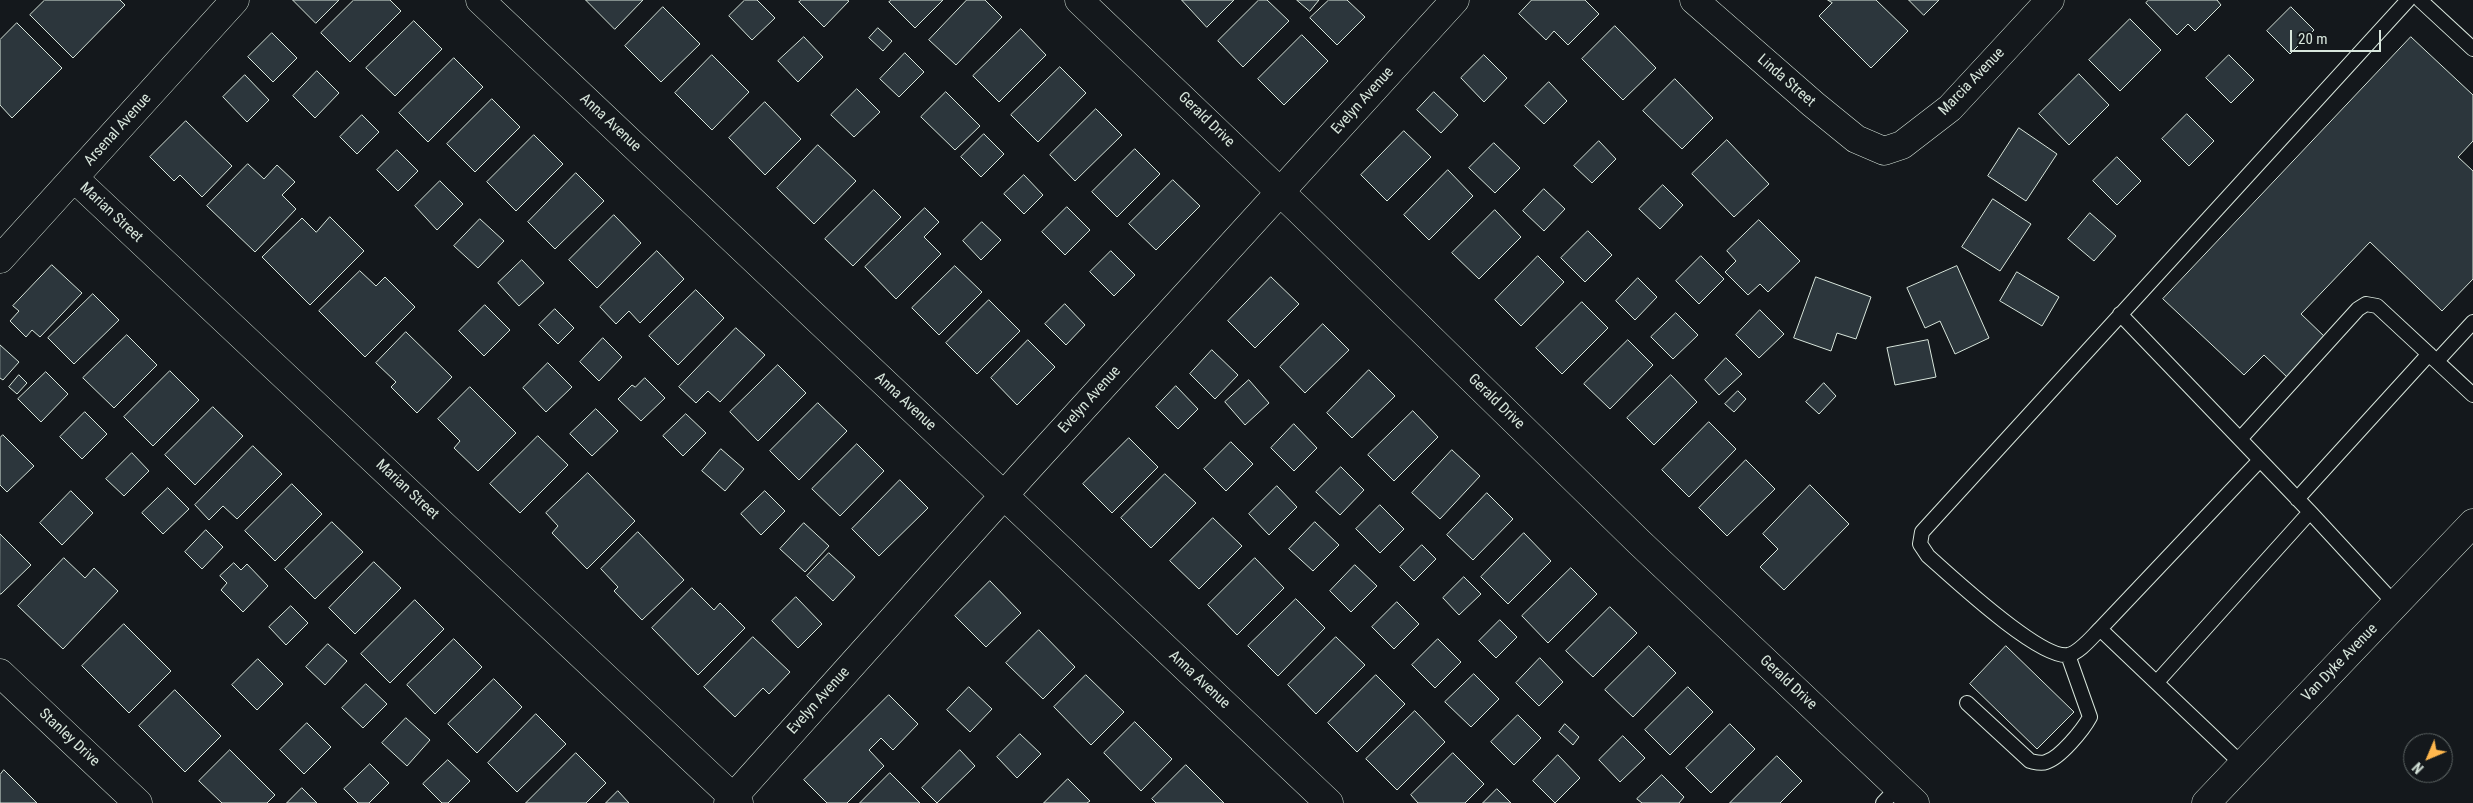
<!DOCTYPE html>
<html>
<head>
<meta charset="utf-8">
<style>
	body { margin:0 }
	#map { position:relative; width:2473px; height:803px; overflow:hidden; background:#14181c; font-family:"Roboto Condensed",sans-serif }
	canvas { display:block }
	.north { position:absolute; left:2403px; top:733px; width:50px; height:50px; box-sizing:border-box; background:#14181c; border:1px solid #626a69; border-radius:50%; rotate:225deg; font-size:14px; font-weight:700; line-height:20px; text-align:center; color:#d8e6dc }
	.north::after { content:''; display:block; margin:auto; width:18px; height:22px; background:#ffb74d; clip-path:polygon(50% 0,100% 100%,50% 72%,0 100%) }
	.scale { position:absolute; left:2290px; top:30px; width:91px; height:22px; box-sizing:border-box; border:2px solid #d8e6dc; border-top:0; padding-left:6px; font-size:15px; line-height:18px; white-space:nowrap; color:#d8e6dc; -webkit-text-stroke:4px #14181c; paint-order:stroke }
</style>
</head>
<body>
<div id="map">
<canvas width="2473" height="803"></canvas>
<div class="north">N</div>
<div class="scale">20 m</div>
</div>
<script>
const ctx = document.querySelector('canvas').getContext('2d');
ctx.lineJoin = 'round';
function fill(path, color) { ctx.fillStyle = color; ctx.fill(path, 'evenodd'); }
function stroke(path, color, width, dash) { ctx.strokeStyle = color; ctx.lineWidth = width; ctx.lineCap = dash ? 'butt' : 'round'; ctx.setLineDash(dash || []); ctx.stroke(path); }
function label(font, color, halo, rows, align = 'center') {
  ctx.font = font + ' "Roboto Condensed",sans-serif'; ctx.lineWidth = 4; ctx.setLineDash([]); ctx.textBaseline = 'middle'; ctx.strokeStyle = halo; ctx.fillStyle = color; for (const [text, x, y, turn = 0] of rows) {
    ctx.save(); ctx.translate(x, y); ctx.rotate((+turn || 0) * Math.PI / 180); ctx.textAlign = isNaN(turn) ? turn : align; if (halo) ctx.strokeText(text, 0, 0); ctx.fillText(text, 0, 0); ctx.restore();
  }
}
const building = new Path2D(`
	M45,0h75l5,5 -52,53 -43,-43z
	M293,0h46l-23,23z
	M354,0h36l11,11 -51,51 -29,-29z
	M586,0h57l-28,29z
	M745,0h12l18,18 -23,22 -23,-24z
	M802,0h45l2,1 -25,26 -25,-25z
	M892,0h51l-28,28 -26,-26z
	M967,0h18l17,17 -46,48 -27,-25z
	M1182,0h52l-27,27z
	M1259,0h8l22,21 -46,46 -25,-26z
	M1297,0h22l-9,11z
	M1329,0h18l18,17 -28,28 -27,-27z
	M1532,0h53l14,14 -31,31 -14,-14 -8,9 -27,-26z
	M1828,0h48l32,31 -37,37 -52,-52 13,-13z
	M1909,0h30l-15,15z
	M2149,0h68l4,5 -26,26 -7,-7 -11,11 -31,-32z
	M663,7l37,37 -39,38 -36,-36z
	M2291,7l23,23 -24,24 -23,-23z
	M2130,19l31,31 -41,41 -31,-31z
	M414,21l28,28 -47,47 -29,-28z
	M17,23l45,45 -50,50 -12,-13v-65z
	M1615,26l41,42 -33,32 -41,-41z
	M878,28l14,13 -9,10 -14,-13z
	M1021,29l25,26 -47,47 -26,-26z
	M272,33l25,25 -24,24 -25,-25z
	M1302,35l26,26 -44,44 -26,-26z
	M804,37l19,20 -25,25 -20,-21z
	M2411,37l62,58v46l-15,16 15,14v108l-31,32 -72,-69 -69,72 25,24 -38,40 -24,-23 -20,20 -81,-76z
	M905,53l19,19 -25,25 -19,-18z
	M712,55l37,37 -37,38 -37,-37z
	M1484,55l23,23 -23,24 -23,-24z
	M2229,55l25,25 -23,23 -25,-25z
	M454,58l29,29 -55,55 -29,-29z
	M1060,67l26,26 -48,49 -27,-27z
	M317,71l22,22 -24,25 -22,-22z
	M2079,74l30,31 -40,40 -30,-31z
	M245,75l24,25 -22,22 -24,-25z
	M1675,79l38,39 -31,31 -39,-38z
	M1549,82l18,19 -23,23 -19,-18z
	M857,89l23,23 -26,25 -23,-22z
	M946,92l34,34 -25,24 -34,-33z
	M1434,92l24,23 -17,18 -24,-23z
	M492,99l28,28 -45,45 -28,-28z
	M765,102l36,37 -36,36 -36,-37z
	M1096,109l26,26 -47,46 -25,-26z
	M2187,114l27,27 -25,25 -27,-27z
	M362,115l17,17 -22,22 -17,-17z
	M186,121l46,45 -30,31 -22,-22 -6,6 -24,-24z
	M2019,128l38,26 -31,47 -38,-25z
	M1404,131l27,26 -44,44 -26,-26z
	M984,134l20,20 -23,23 -20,-20z
	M534,135l29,29 -47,47 -29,-29z
	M1727,140l42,44 -35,33 -42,-43z
	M1599,141l17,18 -24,24 -18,-17z
	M1494,143l26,25 -25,25 -26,-25z
	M818,145l38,36 -42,43 -37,-36z
	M1135,149l25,25 -43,43 -25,-25z
	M397,150l21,21 -20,20 -21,-21z
	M2117,157l24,24 -24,24 -24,-24z
	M248,164l16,15 13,-14 18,17 -13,13 14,14 -41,43 -48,-46z
	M1448,170l25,26 -44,44 -25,-25z
	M576,173l28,28 -49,48 -27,-27z
	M1024,175l19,20 -19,19 -20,-20z
	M1173,180l27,26 -44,44 -27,-26z
	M440,181l23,23 -26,26 -22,-24z
	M1663,185l20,20 -23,24 -21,-20z
	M1544,189l21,20 -21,22 -21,-20z
	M874,190l27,27 -48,49 -28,-27z
	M1993,199l38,25 -31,47 -38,-24z
	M1067,207l23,23 -25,25 -23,-23z
	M925,208l14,14 -15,15 17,17 -45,45 -31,-32z
	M1495,210l26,27 -42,42 -27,-26z
	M2090,213l26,23 -22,25 -26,-22z
	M614,215l27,28 -44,45 -28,-28z
	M330,217l34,34 -54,54 -48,-48 40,-39 14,14z
	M480,219l24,22 -26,27 -24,-22z
	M1759,220l41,41 -32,31 -8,-8 -12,11 -23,-23 11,-11 -9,-10z
	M982,222l19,18 -20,20 -18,-19z
	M1588,231l24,24 -27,27 -24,-24z
	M657,251l27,28 -44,44 -11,-12 -13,13 -16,-17z
	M1111,251l24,24 -21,21 -24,-24z
	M1538,256l26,26 -43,44 -26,-26z
	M1701,256l23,23 -25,25 -23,-23z
	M522,260l22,23 -25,23 -21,-23z
	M52,265l30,28 -42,44 -8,-7 -6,7 -16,-16 9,-10 -6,-5z
	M955,266l27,26 -43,43 -27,-27z
	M1957,266l32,72 -34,16 -15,-33 -15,7 -18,-40z
	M360,271l16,15 9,-9 30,30 -50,50 -46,-46z
	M2017,272l42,25 -17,29 -42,-25z
	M1271,277l28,27 -44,44 -27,-27z
	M1816,277l55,20 -15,42 -19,-6 -6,18 -37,-13z
	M1638,278l19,19 -22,23 -19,-19z
	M696,290l28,28 -46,47 -29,-29z
	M93,294l26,26 -45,44 -26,-26z
	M989,300l31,31 -43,43 -31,-31z
	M1582,302l26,26 -46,46 -26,-26z
	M1065,304l20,21 -19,20 -21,-21z
	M485,305l25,25 -26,26 -25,-25z
	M555,309l19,19 -16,16 -19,-19z
	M1760,310l24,24 -25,24 -23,-23z
	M1676,313l22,22 -25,24 -22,-22z
	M1323,324l26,26 -44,43 -25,-26z
	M736,328l29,27 -45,47 -12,-11 -12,12 -17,-16z
	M406,332l46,45 -35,36 -26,-26 5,-5 -20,-19z
	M127,335l30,30 -43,43 -31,-30z
	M603,338l19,19 -23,24 -19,-19z
	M1028,340l27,27 -38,38 -26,-27z
	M1628,340l25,25 -43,44 -26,-25z
	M1928,340l8,37 -41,8 -8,-37z
	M0,345l19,17 -16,18 -3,-2z
	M1212,350l26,25 -23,24 -25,-25z
	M1726,358l16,16 -23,21 -14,-15z
	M548,363l24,24 -26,25 -23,-24z
	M778,365l28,28 -48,48 -28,-29z
	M1369,370l26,26 -43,42 -25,-25z
	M170,371l29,29 -46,46 -29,-29z
	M46,372l22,22 -27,28 -23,-23z
	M19,375l8,8 -10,11 -8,-7z
	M1671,375l26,27 -43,43 -27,-27z
	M645,378l20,20 -24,23 -23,-22 14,-14 3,2z
	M1249,380l20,23 -24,22 -20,-23z
	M1824,383l12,13 -17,18 -13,-12z
	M1176,386l22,23 -20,20 -22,-22z
	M470,387l46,46 -38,38 -24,-23 6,-7 -22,-22z
	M1738,391l8,8 -12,13 -9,-8z
	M818,403l29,28 -48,49 -29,-29z
	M213,407l30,29 -48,49 -30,-30z
	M596,409l22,22 -26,25 -22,-22z
	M1413,411l25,26 -44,44 -26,-26z
	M85,412l22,22 -25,25 -22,-22z
	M686,414l20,19 -23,23 -20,-20z
	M1709,422l27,27 -47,48 -27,-27z
	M1294,424l23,24 -23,23 -23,-23z
	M3,435l31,31 -27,26 -7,-7v-47z
	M538,436l30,29 -48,48 -30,-29z
	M1129,438l29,29 -46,46 -29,-29z
	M1231,442l22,22 -27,27 -22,-22z
	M857,444l27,27 -44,45 -28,-27z
	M253,446l29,28 -45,45 -14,-13 -14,14 -14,-15z
	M721,449l23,20 -19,22 -23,-20z
	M1452,450l28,26 -40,43 -28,-26z
	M132,453l17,18 -25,25 -18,-17z
	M1746,460l29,29 -48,47 -28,-28z
	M1341,467l23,23 -24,25 -24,-23z
	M588,473l47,48 -48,48 -35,-36 6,-7 -12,-13z
	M1165,474l31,29 -45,45 -30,-30z
	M900,480l28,28 -49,48 -27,-27z
	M292,484l30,30 -47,47 -30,-30z
	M1810,485l39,39 -65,66 -24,-23 18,-18 -15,-15z
	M1277,486l20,21 -28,28 -20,-21z
	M168,488l21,21 -26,25 -21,-21z
	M71,491l22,22 -31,32 -22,-22z
	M765,491l20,20 -24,24 -20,-21z
	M1487,493l26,26 -40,41 -26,-25z
	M1380,505l24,24 -24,24 -24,-24z
	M1213,518l29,28 -43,43 -29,-28z
	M332,522l31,30 -48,47 -30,-30z
	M1315,522l24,23 -26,26 -24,-22z
	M804,523l25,23 -24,26 -25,-23z
	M206,530l17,17 -21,22 -17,-17z
	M638,532l46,48 -42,40 -28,-29 4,-4 -17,-18z
	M1524,533l27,28 -43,43 -27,-27z
	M0,534l31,31 -30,29h-1z
	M1422,545l14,14 -22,22 -14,-14z
	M829,553l26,24 -22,24 -26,-25z
	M64,558l21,20 9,-10 24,23 -55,58 -45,-43z
	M1255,558l29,30 -47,47 -29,-30z
	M374,562l27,26 -46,46 -26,-26z
	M234,563l7,7 6,-6 21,22 -25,26 -22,-22 6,-7 -7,-7z
	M1355,565l22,21 -26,26 -21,-21z
	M1571,568l26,26 -49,49 -26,-27z
	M1464,577l17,17 -22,21 -16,-17z
	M990,581l31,32 -35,34 -31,-31z
	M692,588l22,22 6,-7 25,25 -47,47 -46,-47z
	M796,597l26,27 -24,24 -26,-27z
	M1296,599l29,29 -47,48 -30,-30z
	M415,600l29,29 -54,54 -29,-29z
	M1397,602l22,22 -25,25 -22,-22z
	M291,606l17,17 -22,22 -17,-18z
	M1610,607l27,26 -44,44 -27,-26z
	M1500,620l17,17 -21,21 -17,-17z
	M124,624l47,47 -42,42 -47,-47z
	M1039,630l36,37 -32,32 -37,-36z
	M753,637l37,35 -21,22 -6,-6 -28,29 -31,-30z
	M1336,637l29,28 -49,49 -28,-29z
	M454,639l28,28 -47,47 -28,-29z
	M1438,639l23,23 -26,26 -23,-23z
	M328,644l19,17 -22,24 -19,-18z
	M1649,646l27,27 -43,44 -28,-27z
	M2006,646l68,66 -37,37 -67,-65z
	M1540,658l23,24 -24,24 -23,-23z
	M258,659l25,25 -26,26 -25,-25z
	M1474,674l25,25 -28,28 -26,-25z
	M1086,675l38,37 -33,33 -37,-38z
	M1376,675l29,29 -48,48 -29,-29z
	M494,679l28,28 -45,46 -29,-29z
	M366,684l21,20 -24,24 -21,-20z
	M969,687l23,22 -22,23 -23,-22z
	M1688,687l25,25 -43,43 -25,-25z
	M175,690l46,46 -36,36 -46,-46z
	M889,695l29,29 -25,26 -12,-12 -12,12 15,16 -37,37h-20l-23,-23z
	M1415,711l30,31 -48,48 -31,-31z
	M536,714l30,30 -49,48 -29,-29z
	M1518,715l23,23 -27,27 -23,-23z
	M406,718l24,22 -23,26 -25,-23z
	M1135,722l37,37 -31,32 -37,-38z
	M307,723l24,24 -27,27 -24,-24z
	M1565,724l14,13 -6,8 -14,-13z
	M1730,724l25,25 -44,44 -25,-25z
	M1020,734l21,20 -24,24 -20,-21z
	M1623,736l22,22 -25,24 -21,-22z
	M230,750l45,45 -8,8h-45l-23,-22z
	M960,750l15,16 -38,37 -15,-15z
	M576,753l30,30 -20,20h-60z
	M1453,753l31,31 -19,19h-47l-7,-8z
	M1558,755l22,23 -25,25 -22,-22z
	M1777,756l25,25 -22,22h-50z
	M448,760l22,21 -22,22h-6l-19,-19z
	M370,764l19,19 -20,20h-11l-14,-14z
	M1186,765l38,38h-68l-4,-4z
	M4,770l33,33h-37v-28z
	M890,773l30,30h-60z
	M1662,775l22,22 -5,6h-37l-5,-4z
	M1068,779l22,22 -3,2h-43z
	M302,788l15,15h-30z
	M1497,789l14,14h-28z
	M618,791l11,12h-23z`);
const lane = new Path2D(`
	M2420,0l53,49
	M2120,314l190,198 86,93
	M2437,361l36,-39
	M2240,439l118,-130 8,-5 11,2 96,89
	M2260,460l-160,169c-8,8 -21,24 -32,26 -29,4 -116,-78 -140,-99l-8,-12 2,-12 486,-532
	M2297,499l132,-145
	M2100,629l143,136
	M2157,682l153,-170
	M1967,703l63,58c5,1 11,3 16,1 14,-4 37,-32 44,-45l-22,-62
	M1883,803l15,-16`);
const street = new Path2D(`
	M480,0l849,803
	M1079,0l220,210 340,332 276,261
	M1694,0l119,104 43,35 28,12 18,-6 48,-37 100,-108
	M74,178l665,625
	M0,259l235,-259
	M0,673l138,130
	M728,803l295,-329 432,-474`);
const primary = new Path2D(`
	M2206,803l267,-280`);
const streetNames = [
	["Linda Street",1786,81,41],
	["Marcia Avenue",1972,82,-46],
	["Evelyn Avenue",1363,101,-48],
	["Gerald Drive",1206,120,44],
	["Anna Avenue",610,123,43],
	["Arsenal Avenue",118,130,-48],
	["Marian Street",111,213,43],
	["Evelyn Avenue",1090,400,-48],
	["Anna Avenue",905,402,43],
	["Gerald Drive",1496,402,44],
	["Marian Street",407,490,43],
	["Van Dyke Avenue",2340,663,-46],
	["Anna Avenue",1199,680,43],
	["Gerald Drive",1788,683,43],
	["Evelyn Avenue",819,701,-48],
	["Stanley Drive",69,738,43]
];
fill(building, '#2c363c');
stroke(building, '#d8e6dc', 1);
stroke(lane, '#d8e6dc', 16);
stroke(street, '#d8e6dc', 29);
stroke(primary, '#d8e6dc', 29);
stroke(lane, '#14181c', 14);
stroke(street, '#14181c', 28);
stroke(primary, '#14181c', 28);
label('15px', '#d8e6dc', '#14181c', streetNames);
</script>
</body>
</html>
